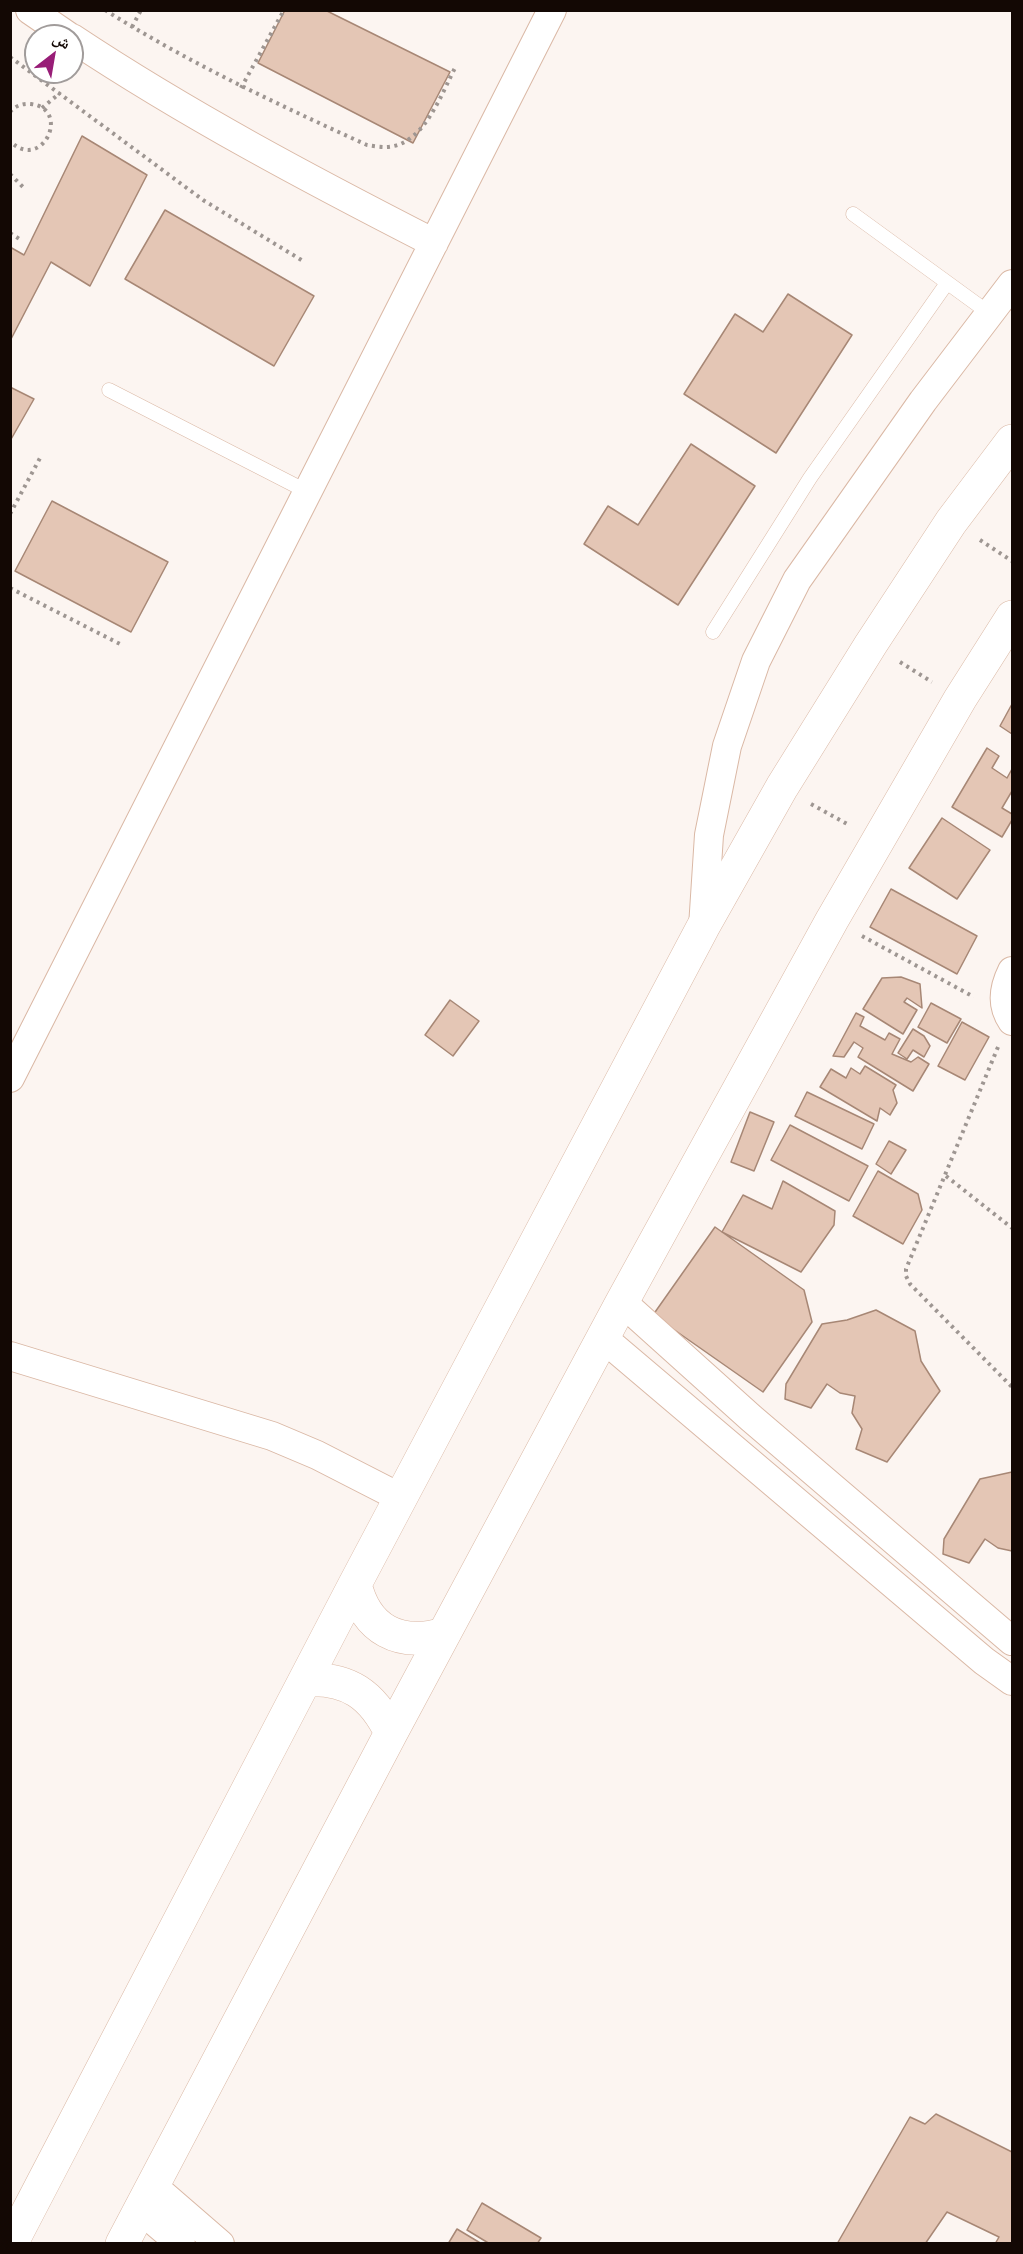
<!DOCTYPE html>
<html>
<head>
<meta charset="utf-8">
<style>
	body { margin:0 }
	#map { position:relative; width:1023px; height:2254px; overflow:hidden; background:#fcf5f1; font-family:"Golos Text","Noto Naskh Arabic",sans-serif }
	canvas { display:block }
	.frame { position:absolute; inset:0; border:12px solid #130804; pointer-events:none }
	.north { position:absolute; left:24px; top:24px; width:60px; height:60px; box-sizing:border-box; background:#fff; border:2px solid #a19c9b; border-radius:50%; rotate:31deg; font-size:16px; font-weight:700; line-height:24px; text-align:center; color:#130804 }
	.north::after { content:''; display:block; margin:auto; width:21px; height:27px; background:#981d77; clip-path:polygon(50% 0,100% 100%,50% 72%,0 100%) }
</style>
</head>
<body>
<div id="map">
<canvas width="1023" height="2254"></canvas>
<div class="frame"></div>
<div class="north">ش</div>
</div>
<script>
const ctx = document.querySelector('canvas').getContext('2d');
ctx.lineJoin = 'round';
function fill(path, color) { ctx.fillStyle = color; ctx.fill(path, 'evenodd'); }
function stroke(path, color, width, dash) { ctx.strokeStyle = color; ctx.lineWidth = width; ctx.lineCap = dash ? 'butt' : 'round'; ctx.setLineDash(dash || []); ctx.stroke(path); }
const building = new Path2D(`
	M285,10h40l125,62 -37,71 -155,-80z
	M82,136l65,39 -57,111 -39,-24 -41,79v-94l14,8z
	M165,210l149,86 -40,70 -149,-87z
	M788,294l64,41 -76,118 -92,-59 51,-80 28,18z
	M10,387l24,12 -24,42z
	M691,444l64,42 -77,119 -94,-61 24,-38 30,19z
	M52,501l116,61 -37,70 -116,-61z
	M1012,704v30l-12,-8z
	M987,748l12,8 -7,12 15,10 5,-9v22l-10,17 10,6v6l-10,17 -50,-30z
	M942,818l48,32 -33,49 -48,-31z
	M891,889l86,47 -20,38 -87,-47z
	M901,977l19,7 2,24 -15,-10 -3,4 13,8 -14,24 -40,-25 19,-31z
	M450,1000l29,21 -26,35 -28,-21z
	M931,1003l30,16 -14,24 -29,-16z
	M856,1013l8,4 -4,9 25,14 4,-7 11,6 -8,15 19,8 7,-5 11,7 -16,27 -55,-34 5,-9 -9,-6 -10,15 -11,-1z
	M962,1022l27,15 -24,43 -27,-14z
	M913,1029l11,7 6,10 -6,11 -11,-7 -6,9 -9,-6z
	M865,1066l31,19 -3,5 4,13 -7,12 -10,-7 -3,13 -57,-34 11,-18 15,9 5,-10 9,6z
	M807,1092l67,32 -12,25 -67,-33z
	M750,1112l24,10 -20,49 -23,-9z
	M790,1125l78,41 -19,35 -78,-41z
	M889,1141l17,9 -15,24 -15,-10z
	M878,1171l40,23 4,16 -19,34 -50,-28z
	M783,1181l52,30 -1,14 -33,47 -79,-40 21,-37 29,14z
	M715,1227l89,63 8,32 -49,70 -110,-77z
	M876,1310l39,21 6,30 19,30 -53,71 -31,-13 6,-20 -10,-16 3,-17 -15,-3 -13,-9 -16,24 -26,-9 1,-15 36,-60 25,-4z
	M1012,1472v79l-14,-3 -13,-9 -16,24 -26,-9 1,-15 36,-60z
	M936,2114l76,38v92h-17l4,-7 -52,-25 -22,32h-88l73,-127 15,7z
	M482,2203l59,35 -4,6h-47l-23,-14z
	M457,2229l25,15h-34z`);
const path = new Path2D(`
	M105,10c84,53 172,94 262,135 6,1 13,2 19,2 38,-1 55,-53 70,-81
	M132,27l9,-17
	M10,57l193,143 100,61
	M241,88l43,-78
	M42,108l18,-15
	M10,112c5,-6 13,-9 21,-8 41,5 11,69 -21,37
	M10,174l15,15
	M10,233l11,7
	M10,514l30,-56
	M980,540l32,21
	M10,588l110,56
	M900,662l32,20
	M811,804l38,21
	M862,936l112,61
	M998,1047l-92,222v7l4,8 102,103
	M946,1176l66,52`);
const lane = new Path2D(`
	M853,214l136,99
	M109,390l199,102
	M713,632l97,-154 137,-195`);
const street = new Path2D(`
	M30,10l38,26
	M72,38c116,77 239,142 362,205
	M703,927l6,-92 18,-89 29,-85 41,-81 126,-179 89,-117
	M1012,971c-8,16 -11,34 0,50
	M10,1078l542,-1068
	M622,1302l129,116 261,223
	M603,1338l381,323 28,20
	M10,1356l262,80 45,19 84,43
	M153,2186l67,58
	M140,2209l41,35`);
const secondary = new Path2D(`
	M355,1584c11,46 44,63 89,50
	M305,1680c43,-3 68,15 86,53
	M11,2244l344,-660 348,-657 79,-140 89,-143 80,-122 61,-81
	M122,2244l269,-511 231,-431 210,-382 128,-221 52,-82`);
fill(building, '#e4c6b5');
stroke(building, '#a78775', 1.5);
stroke(lane, '#dab8a5', 15);
stroke(street, '#dab8a5', 30);
stroke(secondary, '#dab8a5', 34);
stroke(path, '#9e9692', 4, [3, 4.5]);
stroke(lane, '#fff', 14);
stroke(street, '#fff', 28);
stroke(secondary, '#fff', 33);
</script>
</body>
</html>
